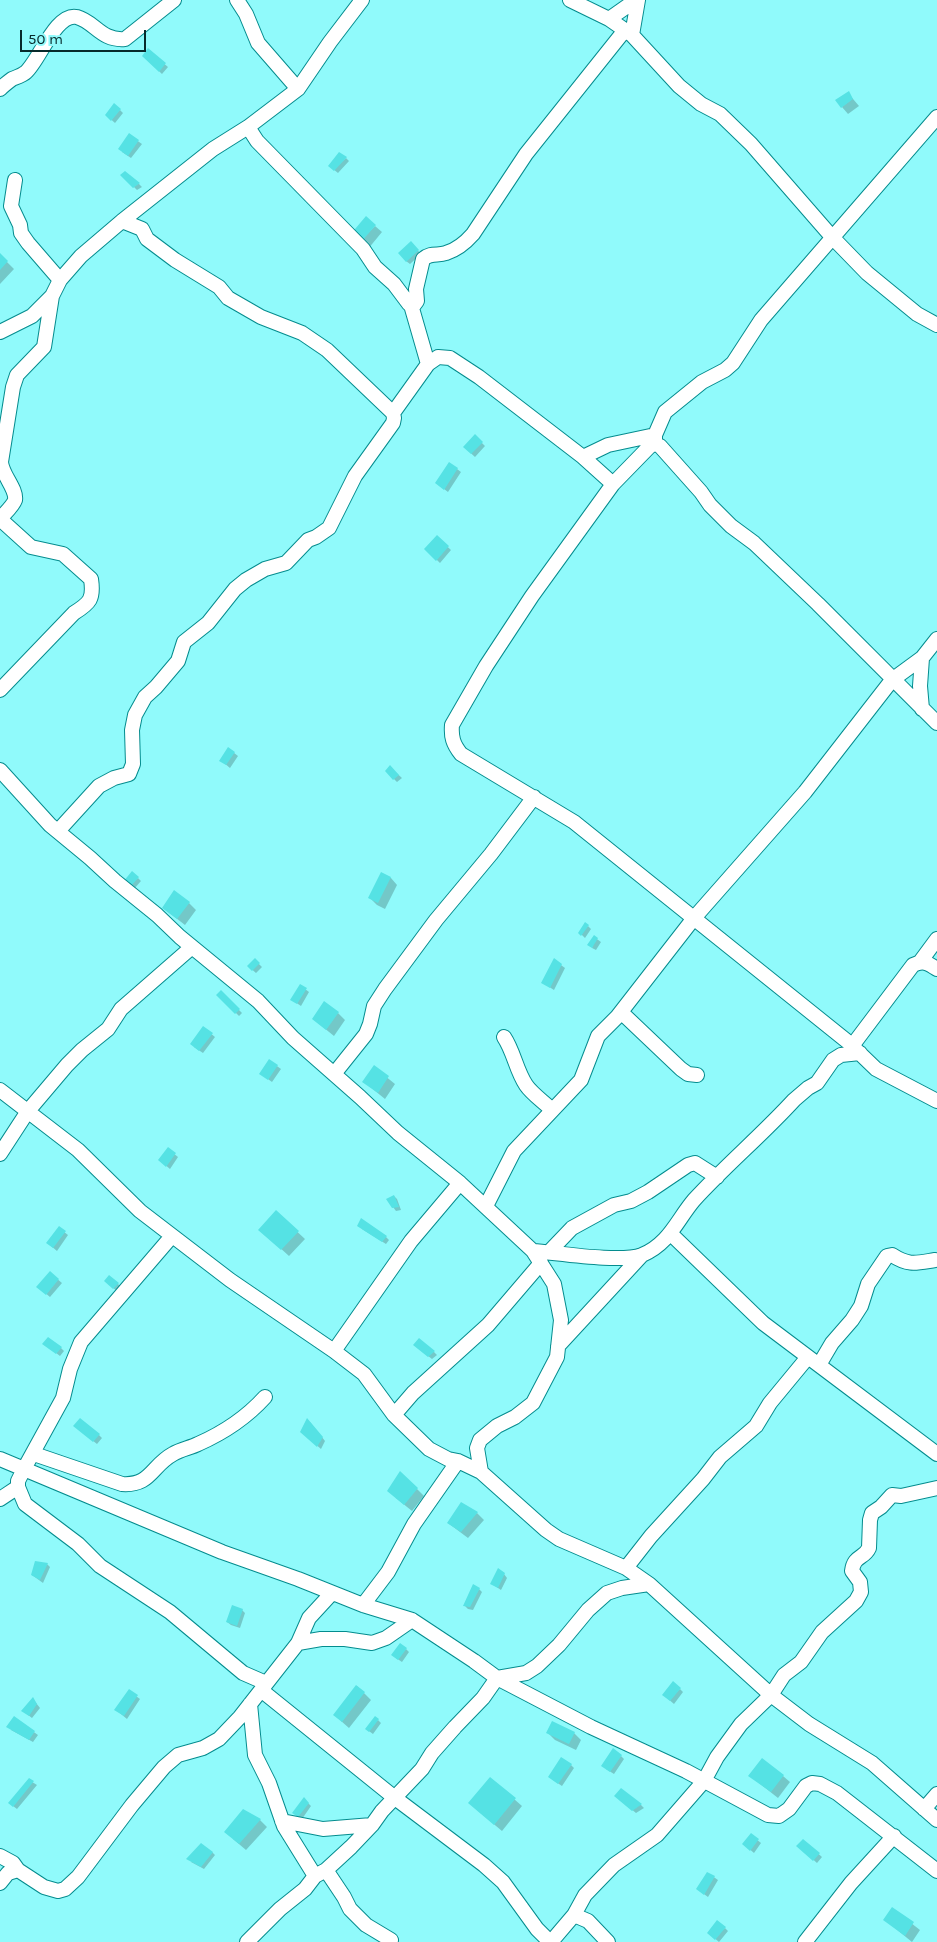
<!DOCTYPE html>
<html>
<head>
<meta charset="utf-8">
<style>
	body { margin:0 }
	#map { position:relative; width:937px; height:1942px; overflow:hidden; background:#90fafb; font-family:Karla,sans-serif }
	canvas { display:block }
	.scale { position:absolute; left:20px; top:30px; width:126px; height:22px; box-sizing:border-box; border:2px solid #072a2b; border-top:0; padding-left:6px; font-size:15px; line-height:18px; white-space:nowrap; color:#072a2b; -webkit-text-stroke:4px #90fafb; paint-order:stroke }
</style>
</head>
<body>
<div id="map">
<canvas width="937" height="1942"></canvas>
<div class="scale">50 m</div>
</div>
<script>
const ctx = document.querySelector('canvas').getContext('2d');
ctx.lineJoin = 'round';
function fill(path, color) { ctx.fillStyle = color; ctx.fill(path, 'evenodd'); }
function stroke(path, color, width, dash) { ctx.strokeStyle = color; ctx.lineWidth = width; ctx.lineCap = dash ? 'butt' : 'round'; ctx.setLineDash(dash || []); ctx.stroke(path); }
const shadow = new Path2D(`
	M148,50l20,17 -6,7 -19,-18z
	M848,93l11,13 -11,8 -6,-7z
	M120,110l3,3 -8,10 -9,-8z
	M129,135l13,9 -11,14 -9,-6z
	M346,158l3,3 -11,12 -5,-4z
	M125,172l14,12 3,3 -5,3 -15,-15z
	M375,226l7,6 -14,17 -9,-7z
	M411,243l10,11 -11,10 -4,-3z
	M0,255l14,14 -14,15z
	M475,436l10,10 -10,11 -11,-10z
	M449,463l12,9 -13,20 -12,-9z
	M437,537l14,13 -11,13 -14,-14z
	M229,749l9,7 -8,12 -6,-5z
	M390,767l12,11 -5,4 -11,-11z
	M382,874l9,4 6,7 -12,24 -8,-4 -7,-7z
	M138,878l3,3 -7,8 -6,-4z
	M189,903l7,7 -11,15 -22,-17z
	M588,926l3,3 -6,9 -5,-5z
	M594,937l7,5 -5,8 -4,-2z
	M255,960l7,7 -6,6 -8,-7z
	M554,960l11,8 -11,22 -11,-7z
	M301,986l8,6 -8,14 -6,-4z
	M221,992l21,21 -3,3 -21,-21z
	M338,1013l7,7 -11,16 -21,-17z
	M203,1027l12,10 -12,16 -9,-6z
	M270,1061l11,8 -9,13 -11,-8z
	M374,1067l21,17 -10,15 -21,-17z
	M168,1149l10,8 -8,12 -7,-6z
	M394,1196l3,3 4,11 -5,1 -3,-4z
	M276,1212l29,27 -16,17 -22,-20z
	M362,1220l24,17 3,3 -3,4 -24,-15z
	M59,1228l9,7 -11,16 -6,-5z
	M50,1273l12,10 -12,14 -12,-10z
	M108,1284h10l3,3 -4,4z
	M420,1340l14,12 3,3 -5,4 -14,-11z
	M47,1346l14,2 3,3 -4,5z
	M310,1422l15,19 -4,8 -16,-14z
	M78,1429l21,6 3,3 -5,6z
	M401,1473l23,23 -12,15 -16,-13z
	M477,1513l7,7 -16,18 -20,-15z
	M47,1564l3,3 -7,16 -11,-8z
	M504,1574l3,4 -6,12 -9,-6z
	M479,1589l3,3 -9,18 -5,-1 -3,-3z
	M242,1610l3,3 -5,15 -9,-3 -4,-3z
	M406,1649l3,3 -7,10 -6,-4z
	M357,1686l14,14 -22,28 -8,-7z
	M680,1689l3,3 -9,12 -7,-6z
	M129,1691l11,8 -13,20 -11,-9z
	M33,1699l7,9 -8,10 -9,-7z
	M14,1718l24,17 -5,7 -22,-12z
	M378,1720l3,3 -8,11 -7,-5z
	M548,1733h26l7,7 -5,10 -21,-10z
	M621,1756l3,3 -10,15 -8,-5z
	M571,1765l3,3 -12,18 -9,-6z
	M750,1776h33l7,6 -12,16z
	M490,1778l32,28 -20,25 -25,-21z
	M29,1780l8,5 -20,24 -4,-3z
	M622,1790l19,15 3,3 -8,5 -17,-14z
	M304,1799l7,7 -9,13 -5,-3z
	M244,1811l16,9 7,7 -21,23 -13,-11z
	M751,1835l10,8 -7,10 -7,-6z
	M803,1840l19,17 -5,6 -19,-17z
	M212,1852l3,3 -11,14 -13,-7z
	M708,1873l10,7 -10,17 -7,-5z
	M893,1909l27,21 -8,12 -27,-22z
	M725,1928l3,3 -9,11 -7,-6z`);
const building = new Path2D(`
	M148,48l18,15 -7,9 -17,-16z
	M849,91l4,8 -12,9 -6,-8z
	M114,103l7,6 -10,12 -6,-6z
	M129,133l10,7 -11,16 -10,-7z
	M339,152l8,5 -13,14 -6,-5z
	M125,171l15,12 -7,5 -13,-13z
	M366,216l10,9 -16,18 -10,-8z
	M411,241l8,9 -13,12 -8,-9z
	M0,253l8,8 -8,9z
	M475,434l8,8 -12,12 -8,-7z
	M449,462l9,6 -14,22 -9,-7z
	M437,535l12,11 -13,15 -12,-12z
	M228,747l7,5 -9,13 -7,-4z
	M390,765l9,10 -6,5 -8,-9z
	M132,871l7,6 -9,10 -7,-5z
	M381,872l10,5 -13,26 -10,-5z
	M174,890l16,12 -13,17 -15,-11z
	M585,922l4,3 -8,11 -3,-3z
	M594,935l4,3 -6,10 -5,-3z
	M255,958l5,5 -8,8 -5,-5z
	M554,958l8,6 -12,24 -9,-5z
	M300,984l7,4 -10,16 -7,-4z
	M221,990l19,19 -5,5 -19,-19z
	M324,1001l15,11 -13,18 -14,-11z
	M203,1026l10,7 -14,18 -9,-7z
	M269,1059l9,6 -10,15 -9,-6z
	M374,1065l15,11 -11,17 -16,-11z
	M168,1147l8,6 -10,14 -8,-7z
	M394,1195l5,12 -7,1 -6,-9z
	M276,1210l23,21 -18,19 -23,-20z
	M361,1218l26,18 -5,6 -11,-7 -14,-9z
	M59,1226l7,5 -13,17 -7,-5z
	M50,1271l9,8 -13,16 -10,-8z
	M109,1275l10,8 -6,6 -9,-8z
	M48,1337l14,10 -6,7 -14,-10z
	M419,1338l16,13 -7,6 -15,-12z
	M80,1418l20,16 -7,8 -20,-16z
	M307,1418l16,19 -6,10 -17,-15z
	M400,1471l18,17 -14,17 -17,-14z
	M461,1502l17,10 -17,20 -14,-9z
	M35,1561l13,2 -8,17 -9,-5z
	M498,1568l7,5 -7,15 -8,-4z
	M473,1584l7,4 -10,19 -7,-1z
	M232,1605l11,4 -6,17 -11,-4z
	M400,1643l7,5 -9,12 -7,-5z
	M673,1681l8,7 -11,13 -8,-6z
	M356,1685l9,7 -23,30 -9,-7z
	M129,1689l9,6 -14,21 -10,-6z
	M33,1697l4,7 -8,12 -8,-5z
	M14,1716l21,15 -6,9 -23,-13z
	M375,1716l4,3 -10,13 -4,-3z
	M552,1721l23,11 -6,12 -23,-11z
	M613,1748l9,7 -12,17 -9,-6z
	M561,1757l11,7 -14,20 -10,-7z
	M762,1758l22,17 -13,17 -23,-16z
	M490,1777l26,21 -22,27 -26,-22z
	M29,1778l5,3 -21,26 -5,-4z
	M621,1788l21,16 -10,7 -18,-15z
	M304,1797l5,6 -11,14 -6,-4z
	M243,1809l18,10 -22,25 -15,-12z
	M751,1833l8,6 -9,12 -8,-7z
	M803,1839l17,14 -7,8 -17,-15z
	M201,1843l12,9 -12,15 -15,-8z
	M707,1872l8,4 -11,19 -8,-6z
	M892,1907l22,15 -9,14 -22,-16z
	M717,1920l9,7 -11,13 -8,-7z`);
const street = new Path2D(`
	M237,0l9,14 12,29 40,46
	M570,0l39,19 23,16 47,51 22,18 19,10 31,30 81,93 35,36 50,41 20,11
	M609,19l27,-19
	M632,35l6,-35
	M0,89c4,-4 8,-7 12,-10 5,-2 11,-4 14,-7 13,-11 30,-60 51,-55 18,5 24,24 48,22l49,-39
	M248,127l9,14 106,108 12,18 19,17 15,20 5,1 3,-4 -1,-12 7,-30c8,-7 15,-3 23,-6 10,-3 20,-11 27,-19l53,-80 99,-124
	M15,180l-4,26 9,19 1,8 7,10 32,37
	M411,305l17,59
	M0,332l32,-16 20,-20 8,-16 21,-24 41,-35 91,-72 35,-22 50,-38 32,-47 32,-42
	M393,413l35,-49 10,-7 12,1 29,19 104,80 30,27
	M655,444l-5,2 -37,38 -81,112 -46,70 -34,59c-1,12 1,19 9,29l113,68 274,220 28,27 61,32
	M655,444v-9l10,-23 37,-30 23,-12 8,-7 28,-43 176,-203
	M655,444l5,2 41,46 9,13 21,21 23,17 64,61 119,119
	M583,457l25,-12 47,-10
	M0,519c4,-5 13,-13 15,-19 2,-11 -13,-25 -14,-38l12,-75 4,-12 27,-28 8,-51
	M922,658l-2,28 2,23
	M0,690l74,-77c16,-10 20,-14 17,-34l-28,-25 -32,-7 -31,-28
	M0,770l50,55 40,33 25,23 42,34 23,22 78,64 35,37 67,59 38,36 62,50 73,68 21,33 7,36 -4,37 -24,46 -18,14 -18,9 -17,14 -3,8 4,24
	M58,831l41,-45 15,-8 15,-4 4,-10 -1,-34 3,-15 10,-18 11,-10 22,-26 6,-19 24,-19 27,-34 11,-9 19,-11 21,-6 22,-23 8,-3 13,-9 26,-52 38,-53 1,-5 -1,-5 -66,-63 -25,-17 -41,-16 -33,-19 -9,-11 -44,-27 -28,-21 -5,-10 -20,-8
	M920,962l17,-23
	M621,1012l60,57 7,5 9,1
	M504,1037c10,15 12,33 22,48 6,9 18,17 26,25
	M852,1046l61,-81c10,-5 15,-2 24,4
	M334,1074l32,-40 4,-10 4,-18 11,-17 51,-69 55,-66 43,-57
	M0,1090l78,60 62,61 90,69 104,71 30,23 30,41 35,34 19,10 10,2 23,11 65,58 13,9 67,29 23,16 122,111 38,29 63,39 65,57
	M0,1154l28,-43 39,-46 15,-15 26,-21 13,-20 71,-62
	M486,1206l28,-55 67,-71 17,-44 19,-19 77,-99 111,-126 87,-112 30,-22 15,-19
	M671,1234l92,89 174,131
	M172,1236l-91,106 -11,27 -7,29 -39,71 -6,12v6l7,17 53,40 22,22 70,46 73,61 23,10
	M533,1251c26,2 87,12 109,4 27,-11 35,-35 52,-55 32,-35 68,-65 100,-100l14,-12 9,-5 16,-23 8,-5 19,-2
	M549,1252l23,-24 42,-23 17,-4 17,-9 40,-27 7,-2 22,14
	M558,1346l84,-91
	M334,1351l77,-110 49,-58
	M819,1365l13,-22 20,-23 9,-14 7,-22 19,-28 5,-1c17,11 24,8 43,5
	M394,1415l19,-22 75,-68 53,-62
	M34,1454l88,30c29,2 29,-18 51,-30 8,-5 17,-6 25,-10 25,-11 48,-26 67,-47
	M0,1459l222,93 76,27 65,26 49,15 62,41 23,17 94,49 95,44 82,44 11,1 10,-7 17,-23 6,-3 8,1 17,9 100,78
	M0,1499l18,-12
	M626,1568l25,-32 52,-57 17,-22 36,-31 14,-23 38,-46
	M363,1605l25,-33 26,-48 44,-63
	M298,1643l23,-4h24l27,4 14,-5 26,-18
	M261,1690l134,108 89,67 19,17 34,47 13,13
	M250,1704l5,51 14,28 15,43 31,50
	M924,1809l13,-15
	M282,1821l41,8 49,-4
	M0,1856l13,7 5,7
	M326,1870l18,27 6,12 16,16 25,15
	M0,1883l8,-10 10,-3 26,17 14,4 7,-2 13,-12 54,-72 32,-38 14,-12 25,-7 16,-9 21,-22 58,-74 11,-25 23,-25
	M574,1915l14,6 20,21
	M247,1942l33,-33 25,-20 10,-13 11,-6 25,-23 21,-22 10,-14 40,-42 10,-16 23,-26 28,-29 14,-20 29,-5 11,-7 22,-21 29,-35 19,-17 15,-5 27,-4
	M551,1942l23,-27 11,-20 29,-30 43,-30 47,-54 13,-24 24,-33 30,-29 13,-20 17,-13 21,-30 34,-31 5,-9 -1,-10 -8,-11c2,-16 12,-12 17,-23l1,-28 2,-7 9,-6 11,-12 9,1 36,-8
	M805,1942l46,-59 43,-47`);
fill(shadow, '#0003');
fill(building, '#55e2e4');
stroke(street, '#048c8e', 16);
stroke(street, '#fff', 14);
</script>
</body>
</html>
